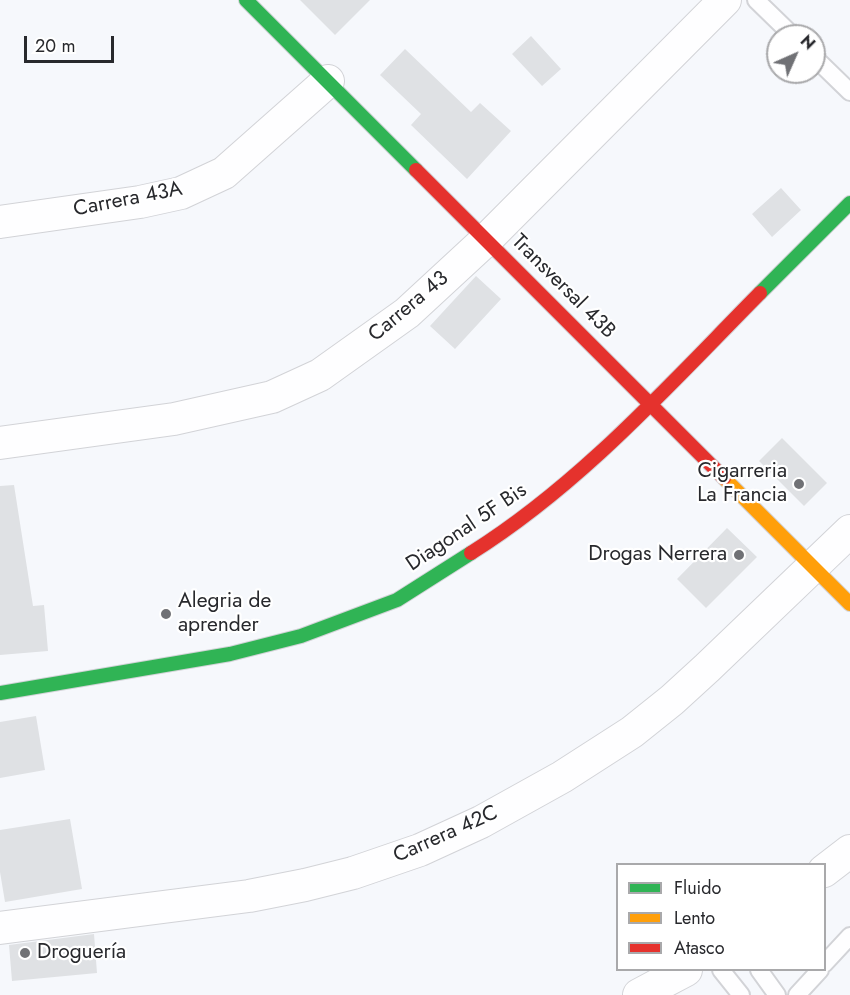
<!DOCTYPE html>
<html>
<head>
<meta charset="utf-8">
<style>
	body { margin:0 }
	#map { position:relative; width:850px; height:995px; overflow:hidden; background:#f6f8fc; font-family:Jost,sans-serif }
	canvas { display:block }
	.legend { position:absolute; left:616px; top:863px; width:210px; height:108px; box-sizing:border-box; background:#fff; border:2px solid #a9a9ab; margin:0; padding:8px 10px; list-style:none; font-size:18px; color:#28292d }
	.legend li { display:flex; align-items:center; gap:12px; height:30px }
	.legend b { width:30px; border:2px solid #a9a9ab }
	.north { position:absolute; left:766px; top:24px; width:60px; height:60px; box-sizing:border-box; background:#fff; border:2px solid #a9a9ab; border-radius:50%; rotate:45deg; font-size:16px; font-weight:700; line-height:24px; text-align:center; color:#28292d }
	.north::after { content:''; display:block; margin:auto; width:21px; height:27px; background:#707175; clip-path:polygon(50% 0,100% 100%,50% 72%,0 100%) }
	.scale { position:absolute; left:24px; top:36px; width:90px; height:27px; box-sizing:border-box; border:3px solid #28292d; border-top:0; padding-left:8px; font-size:18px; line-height:21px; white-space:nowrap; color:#28292d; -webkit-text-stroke:4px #fff; paint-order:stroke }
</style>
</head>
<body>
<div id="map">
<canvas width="850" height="995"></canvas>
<ul class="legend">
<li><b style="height:8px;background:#30b455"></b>Fluido</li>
<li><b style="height:8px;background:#ff9f0a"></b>Lento</li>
<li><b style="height:8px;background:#e5322d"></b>Atasco</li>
</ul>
<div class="north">N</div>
<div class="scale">20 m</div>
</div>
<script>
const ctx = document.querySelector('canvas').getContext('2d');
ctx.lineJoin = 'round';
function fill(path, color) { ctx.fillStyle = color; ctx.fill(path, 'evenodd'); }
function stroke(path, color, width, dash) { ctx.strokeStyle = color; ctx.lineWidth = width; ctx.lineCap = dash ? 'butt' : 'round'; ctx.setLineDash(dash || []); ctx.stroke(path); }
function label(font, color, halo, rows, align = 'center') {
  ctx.font = font + ' Jost,sans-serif'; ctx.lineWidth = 4.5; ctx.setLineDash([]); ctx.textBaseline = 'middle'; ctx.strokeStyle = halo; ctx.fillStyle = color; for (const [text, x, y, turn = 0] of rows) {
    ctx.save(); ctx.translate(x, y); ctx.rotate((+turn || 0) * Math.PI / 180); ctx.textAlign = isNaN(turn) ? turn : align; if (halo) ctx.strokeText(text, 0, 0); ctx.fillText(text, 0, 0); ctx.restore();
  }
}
const building = new Path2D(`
	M300,0h70l-35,35z
	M531,36l30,33 -19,17 -30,-32z
	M405,49l66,63 9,-9 31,28 -44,48 -56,-54 10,-11 -41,-39z
	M781,188l20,22 -29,27 -20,-23z
	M476,276l25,23 -46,50 -25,-23z
	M782,438l45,45 -23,23 -45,-45z
	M14,485l19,121 11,-1 4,46 -48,4v-169z
	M727,528l30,29 -51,51 -29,-29z
	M36,716l9,54 -45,8v-56z
	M70,819l12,70 -77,13 -5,-30v-42z
	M94,934l3,39 -85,8 -3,-36z`);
const lane = new Path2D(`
	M756,0l37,36
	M814,57l36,35
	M824,964l26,-28
	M721,970l20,25
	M759,970l18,25
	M797,995l23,-25`);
const street = new Path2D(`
	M0,222l140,-20 41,-9 43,-20 104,-92
	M0,443l174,-24 98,-22 48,-22 87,-62 79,-73 239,-240
	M824,871l26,-20
	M0,928l249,-32 56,-11 48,-12 67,-23 61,-28 81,-45 70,-45 40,-32 35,-32 143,-137
	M639,995l47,-25`);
const fast = new Path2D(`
	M246,0l170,170
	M760,293l90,-90
	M0,693l230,-39 71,-18 96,-36 74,-47`);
const slow = new Path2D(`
	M724,478l126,126`);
const jam = new Path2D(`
	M416,170l308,308
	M471,553c110,-69 198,-168 289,-260`);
const markers = [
	[799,484,6,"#707175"],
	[739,555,6,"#707175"],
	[166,614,6,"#707175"],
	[25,953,6,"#707175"]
];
const streetNames = [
	["Carrera 43A",128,200,-11],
	["Transversal 43B",563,287,45],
	["Carrera 43",409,307,-40],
	["Diagonal 5F Bis",467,528,-34],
	["Carrera 42C",446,835,-24]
];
const poiNames = [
	["Cigarreria",787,472],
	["La Francia",787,496],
	["Drogas Nerrera",727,555],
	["Alegria de",178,602,"left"],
	["aprender",178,626,"left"],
	["Droguería",37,953,"left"]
];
fill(building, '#dfe1e4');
stroke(lane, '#d2d3d7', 20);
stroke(street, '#d2d3d7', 34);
stroke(fast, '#d2d3d7', 16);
stroke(slow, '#d2d3d7', 16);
stroke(jam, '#d2d3d7', 16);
stroke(lane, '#fefeff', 16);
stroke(street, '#fefeff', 32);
stroke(fast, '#30b455', 14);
stroke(slow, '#ff9f0a', 14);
stroke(jam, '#e5322d', 14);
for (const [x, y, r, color] of markers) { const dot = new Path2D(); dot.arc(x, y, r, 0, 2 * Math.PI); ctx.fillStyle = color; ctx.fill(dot); stroke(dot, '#fff', 2); }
label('21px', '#28292d', '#fff', streetNames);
label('21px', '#28292d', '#fff', poiNames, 'right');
</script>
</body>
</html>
